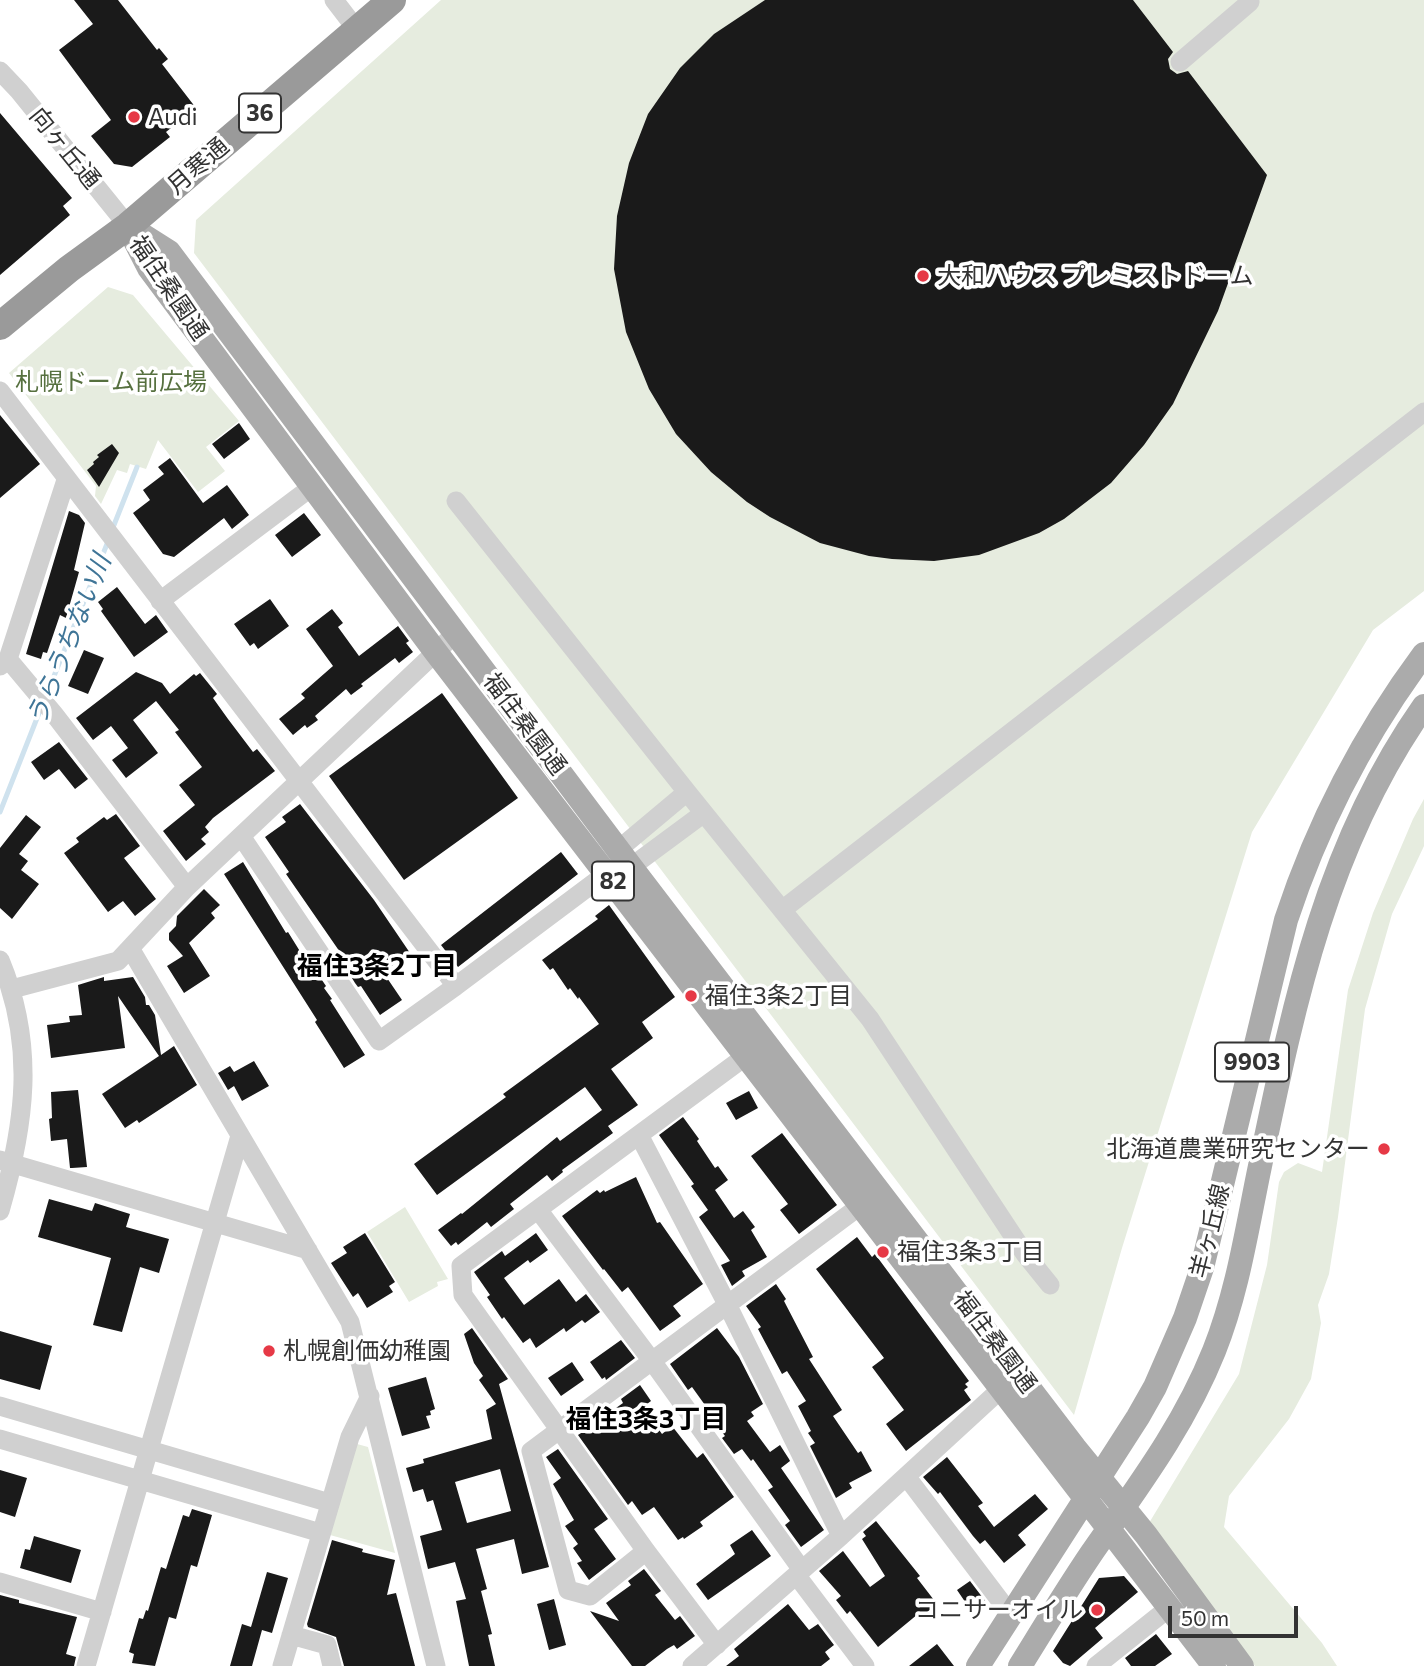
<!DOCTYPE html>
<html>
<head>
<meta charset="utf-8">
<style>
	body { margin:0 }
	#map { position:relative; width:1424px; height:1666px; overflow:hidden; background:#fff; font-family:Commissioner,sans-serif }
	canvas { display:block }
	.scale { position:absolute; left:1168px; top:1606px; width:130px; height:32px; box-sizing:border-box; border:4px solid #333; border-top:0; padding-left:9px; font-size:21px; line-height:24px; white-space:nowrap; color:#333; -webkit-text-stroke:5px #fff; paint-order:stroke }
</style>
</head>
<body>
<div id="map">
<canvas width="1424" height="1666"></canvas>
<div class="scale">50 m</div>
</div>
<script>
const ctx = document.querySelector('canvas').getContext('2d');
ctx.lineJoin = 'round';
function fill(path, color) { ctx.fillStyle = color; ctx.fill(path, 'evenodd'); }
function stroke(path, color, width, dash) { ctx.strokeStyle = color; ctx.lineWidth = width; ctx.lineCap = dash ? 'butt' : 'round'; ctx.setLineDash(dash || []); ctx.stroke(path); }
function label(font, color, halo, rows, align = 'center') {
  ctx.font = font + ' Commissioner,"Noto Sans JP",sans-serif'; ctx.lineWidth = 7; ctx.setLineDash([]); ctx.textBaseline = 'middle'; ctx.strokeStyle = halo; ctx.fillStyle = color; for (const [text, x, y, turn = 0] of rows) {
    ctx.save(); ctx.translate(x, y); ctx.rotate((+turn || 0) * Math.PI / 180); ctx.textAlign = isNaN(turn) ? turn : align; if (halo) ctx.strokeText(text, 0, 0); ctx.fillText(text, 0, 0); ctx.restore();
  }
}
const green = new Path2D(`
	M441,0h983v591l-51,39 -121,202 -130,416 -48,167 -880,-1162 2,-33z
	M108,287l25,8 106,126 -33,26 19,24 -27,21 -40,-52 -12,29 -16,-5 -3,9 -10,-3 -16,34 -6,-8 1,-10 -87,-113z
	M1424,799v47l-32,68 -27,95 -27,208 -9,57 -11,31 3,18 -10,56 -22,40 -60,77 -5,31 98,116 15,23h-82l-106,-143 90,-149 28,-109 12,-83 5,-10 14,-9 24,9 26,-182 25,-77 40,-94z
	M405,1207l43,72 -11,3 1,4 -29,16 -42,-70z
	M357,1444l11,3 27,106 -65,-18z`);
const stream = new Path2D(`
	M112,530l25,-63
	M46,696l63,-157
	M0,812l41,-104`);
const building = new Path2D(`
	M74,0h44l39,50 2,-2 9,11 -6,5 34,44 -30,24 4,5 -38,30 -18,-3 -23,-28 20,-16 -52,-70 34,-26z
	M765,0h368l40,52 -5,7 2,10 7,5 11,-3 79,104 -49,136 -45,93 -29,41 -33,38 -47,36 -25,14 -60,22 -45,6 -42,-2 -23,-3 -49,-13 -50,-26 -23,-15 -36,-30 -35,-38 -27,-45 -23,-57 -12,-63 3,-53 12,-53 19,-49 32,-46 34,-34z
	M0,113l72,85 -9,8 7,9 -70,60z
	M0,415l40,49 -40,34z
	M239,423l11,16 -26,20 -12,-15z
	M112,444l7,9 -20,34 -12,-17 7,-6 -1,-2 6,-5 -2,-2z
	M170,458l33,45 24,-18 22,30 -17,14 -8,-11 -50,39 -11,-3 -30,-41 17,-13 -7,-10 21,-16 -6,-7z
	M69,511l10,4 6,8 -11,47 5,2 -13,46 -6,-3 -13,38 -4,-1 -2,7 -15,-5z
	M304,513l17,22 -29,22 -17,-22z
	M117,587l28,37 11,-9 12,17 -34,25 -33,-46 2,-2 -5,-7z
	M270,599l19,27 -31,23 -4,-6 -4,3 -16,-22z
	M332,609l11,14 -5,4 21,29 39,-30 11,15 -3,2 7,9 -14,11 -4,-5 -34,26 2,2 -12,9 -5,-6 -31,27 3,4 -11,8 -2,-3 -12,10 -14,-16 26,-21 -4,-4 32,-28 -27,-37z
	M84,650l20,8 -16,36 -20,-8z
	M136,672l26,11 8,11 24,-20 2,2 4,-3 17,21 -4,4 15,21 25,33 4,-3 18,22 -62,47 -8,9 4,5 -8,7 5,5 -20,17 -23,-30 32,-26 -16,-20 23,-18 -27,-35 4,-2 -23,-29 -23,19 25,33 -32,25 -14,-18 16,-12 -17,-22 -18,14 -17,-22z
	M442,693l76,105 -114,82 -75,-104z
	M59,742l29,37 -13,10 -16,-20 -15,11 -13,-18z
	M300,804l74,96 36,53 -27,19 19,28 -22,15 -19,-29 -3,1 -3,-4 -8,-13 4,-2 -65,-94 3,-2 -24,-35 21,-15 -4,-5z
	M116,814l24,32 -16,12 32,41 -21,17 -12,-15 -15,11 -44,-59 15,-11 -3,-4 28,-21 3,3z
	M26,815l15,12 -22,27 9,7 -7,9 18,14 -27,35 -12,-11v-60z
	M561,852l17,22 -120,93 -17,-22z
	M243,862l43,71 2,-1 13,21 2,-1 23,34 -2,2 8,11 -2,1 35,55 -21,13 -29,-46 2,-2 -93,-146z
	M204,889l16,16 -9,8 4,5 -26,25 21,33 -26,17 -17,-27 16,-10 -14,-16v-7l7,-7 1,-10z
	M609,905l66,92 -33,25 11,16 -42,31 27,36 -30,21 5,7 -51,37 1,2 -11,9 -5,-6 -37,29 4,5 -23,18 -4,-5 -29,23 -2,-3 -5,4 -13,-16 23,-17 1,1 95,-77 3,4 42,-31 -17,-23 -148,108 -23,-31 92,-67 -3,-3 96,-70 -20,-27 -1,2 -8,-11 -2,2 -15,-22 -3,2 -8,-10 56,-41 -3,-3z
	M104,977v4l29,-4 12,20 1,8h3l6,10 6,40 13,-9 23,39 -58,38 -2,-3 -12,8 -23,-34 57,-38 -41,-60 7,52 -74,10 -4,-33 23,-3 -1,-6 13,-1 -4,-30z
	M254,1061l15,25 -27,15 -8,-15 -6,4 -10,-17 12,-7 4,6z
	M78,1090l9,77 -15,1h-2l-3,-29 -16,2 -2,-22 3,-1 -1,-26z
	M749,1091l9,17 -22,12 -10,-17z
	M683,1117l16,22 -2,2 18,27 3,-2 10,14 -13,10 19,28 9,-7 12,16 -4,3 16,27 -25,14 3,5 -13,10 -11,-21 9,-4 -31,-44 9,-7 -17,-24 3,-2 -35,-49z
	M782,1133l55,72 -38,29 -19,-24 8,-6 -37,-48z
	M636,1177l21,46 3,-1 43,62 -30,22 8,10 -21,15 -32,-44 -6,5 -18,-23 -1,1 -41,-54 35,-26 3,3 4,-3 1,2z
	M49,1199l43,12 3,-8 35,11 -4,13 43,12 -10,34 -19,-6 -18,65 -29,-7 18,-67 -73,-21z
	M365,1233l30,49 -6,4 4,6 -26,16 -9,-15 -5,4 -22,-34 16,-10 -4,-6z
	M536,1233l12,17 -18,13 -2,-3 -24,18 20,27 35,-26 17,23 10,-8 14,18 -15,11 -3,-3 -16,12 -2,-4 -28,20 -6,-10 -7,5 -19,-26 -2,2 -15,-22 3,-2 -16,-23 28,-21 3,5z
	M857,1237l15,20 3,-3 94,127 -4,3 3,3 -4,3 7,10 -65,51 -20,-27 18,-14 -32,-43 12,-9 -68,-89z
	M776,1284l10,15 -2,2 29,56 -4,2 33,51 -9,6 25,37 3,-2 11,20 -23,12 3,5 -16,10 -26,-52 5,-3 -7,-10 3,-2 -13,-25 8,-5 -19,-30 -5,3 -24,-45 3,-2 -15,-21z
	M472,1328l36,51 -9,5 50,183 -27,7 -8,-35 -38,10 11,40 -6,2 11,43 -4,1 7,31h-26l-13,-65 10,-2 -11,-37 -27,7 -8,-33 22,-6 -9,-30 -6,2 -4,-13 -10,3 -7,-24 18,-5 -1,-4 69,-20 -6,-29 10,-6 -17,-24 4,-4 -9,-13 -10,-29zM500,1469l11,42 -44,12 -12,-41z
	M717,1328l22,29 24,47 -12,8 3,4 -7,5 23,31 10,-7 9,14 1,2 -9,7 43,62 -23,17 -16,-22 5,-4 -22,-31 5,-3 -20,-28 -2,2 -9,-12 -8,5 -12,-16 3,-2 -12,-16 2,-1 -23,-32 -4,3 -18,-26z
	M0,1331l52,15 -12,44 -40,-11z
	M621,1340l14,18 -29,22 -1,-3 -3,2 -12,-17z
	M572,1362l12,18 -23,16 -13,-18z
	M426,1377l9,32 -5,2 1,4 -5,1 4,12 -28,8 -14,-48z
	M640,1385l11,16 -8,6 19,27 10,-8 25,32 6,-5 31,44 -34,25 3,4 -19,13 -1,-2 -5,3 -24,-33 -12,8 -10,-14 -4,4 -50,-70 45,-32 -2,-4z
	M558,1449l50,70 -14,10 22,30 -27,21 -12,-17 5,-2 -9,-13 5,-4 -13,-18 9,-6 -21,-36 8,-6 -15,-21z
	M947,1457l36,46 -5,3 16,21 41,-33 13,15 -30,26 8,10 -22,18 -19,-23 -5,4 -7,-8 -33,-44 -2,2 -15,-17z
	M0,1470l27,8 -12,39 -15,-5z
	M192,1509l20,6 -15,52 -6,-2 -15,54 -7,-2 -14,49 -23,-3 2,-9 -5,-2 10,-34 4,1 3,-9 2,1 13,-44 5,2 17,-54 6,2z
	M876,1521l44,55 -3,2 20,26 -16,13 -3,-3 -40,33 -28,-36 -3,3 -11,-14 5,-4 -22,-25 24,-20 27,36 15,-11 -23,-37 4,-3 -3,-4z
	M752,1530l19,26 -63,44 -12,-16 39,-30 -5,-9z
	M34,1536l47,14 -10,33 -51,-15 5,-19 5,1z
	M332,1540l31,9 -1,3 33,8 -8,35 9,-2 19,73h-71l-8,-29 -28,-10 -1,-3z
	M644,1569l17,22 -6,4 20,25 5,-4 15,20 -18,13 -3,-4 -7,4 -22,17h-13l-42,-55 29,10 -13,-18 25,-18 -3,-4z
	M267,1572l21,6 -16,55 -10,-3 -10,36h-22l12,-42 9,3z
	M1124,1576l14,16 -43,36 8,10 -33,28 -7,-3 -10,-12 46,-73z
	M970,1581l16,21 -14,10 -15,-22z
	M0,1595l19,5v3l58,14 -11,37 10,3 -2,9h-74z
	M554,1599l12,46 -17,5 -12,-46z
	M788,1604l21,26 9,-6 16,21 -9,7 5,7 -9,7h-95l13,-10 -5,-7z
	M1156,1634l16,20 -17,12h-24l-6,-8z
	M937,1644l17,22h-45z`);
const minor = new Path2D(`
	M334,0l23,30
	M1180,62l70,-60
	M0,71l19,20 109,135
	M0,391l456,595
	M456,501l231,291 183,227 155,235 25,31
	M160,601l153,-115
	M8,659l46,55 133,173
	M0,666l8,-7 58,-179
	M241,836l138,205 77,-55 159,-119
	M619,849l68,-57
	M631,867l73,-54
	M782,910l642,-498
	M130,948l220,374 86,344
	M0,960c36,86 25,164 0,251
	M12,989l106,-28 69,-74 269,-254
	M639,1135l88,169 114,232
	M0,1160l308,90
	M539,1211l113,150 150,209
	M0,1406l330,97
	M0,1439l321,94
	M906,1476l105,139
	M646,1551l-56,45 -22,-6 -37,-139 341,-254
	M797,1576l68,90
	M0,1582l102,30
	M291,1635l36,10 5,21
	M717,1645l-71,-94 -183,-256 -2,-29 285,-210
	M86,1666l154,-530
	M282,1666l68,-229 20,-41
	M692,1666l149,-130 160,-147
	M1096,1666l74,-59`);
const major = new Path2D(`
	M128,226l41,26 462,615 444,581 71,87 96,131
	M128,227l21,41 286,383 779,1015
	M978,1666l160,-249 17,-30 30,-69 17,-50 84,-348c32,-97 77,-184 138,-266
	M1020,1666c23,-37 46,-75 71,-112 46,-66 93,-128 123,-203 24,-60 33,-123 46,-185 34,-163 66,-321 164,-460`);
const highway = new Path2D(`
	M0,326l69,-57 59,-43 264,-226`);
const markers = [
	[134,117,7,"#e63946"],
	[923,276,7,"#e63946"],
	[691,996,7,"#e63946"],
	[1384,1149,7,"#e63946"],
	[883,1252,7,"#e63946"],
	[269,1351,7,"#e63946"],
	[1097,1610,7,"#e63946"]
];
const shields = [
	[260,113,42],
	[613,881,42],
	[1252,1062,74]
];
const shieldNames = [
	["36",260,113],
	["82",613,881],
	["9903",1252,1062]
];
const poiNames = [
	["Audi",148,117],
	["大和ハウス プレミストドーム",937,276],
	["福住3条2丁目",705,996],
	["北海道農業研究センター",1370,1149,"right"],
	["福住3条3丁目",897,1252],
	["札幌創価幼稚園",283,1351],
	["コニサーオイル",1083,1610,"right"]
];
const streetNames = [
	["向ヶ丘通",65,148,51],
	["月寒通",198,166,-41],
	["福住桑園通",169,288,56],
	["福住桑園通",525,724,53],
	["羊ヶ丘線",1210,1231,-76],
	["福住桑園通",995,1342,53]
];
const parkNames = [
	["札幌ドーム前広場",111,382]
];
const waterNames = [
	["うらうちない川",69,640,-68]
];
const neighbourhoodNames = [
	["福住3条2丁目",377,966],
	["福住3条3丁目",646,1419]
];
fill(green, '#e6ecdf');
stroke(stream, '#cfe2ee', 5);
fill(building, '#1a1a1a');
stroke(minor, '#d0d0d0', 19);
stroke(major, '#ababab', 24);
stroke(highway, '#9a9a9a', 28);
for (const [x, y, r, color] of markers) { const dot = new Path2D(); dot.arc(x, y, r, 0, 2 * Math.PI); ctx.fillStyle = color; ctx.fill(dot); stroke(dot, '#fff', 2.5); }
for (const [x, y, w] of shields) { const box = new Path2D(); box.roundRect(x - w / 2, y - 19.5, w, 39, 5); ctx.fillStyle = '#fff'; ctx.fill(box); stroke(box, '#333', 2); }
label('bold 23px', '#333', null, shieldNames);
label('24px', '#333', '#fff', poiNames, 'left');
label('24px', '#333', '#fff', streetNames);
label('24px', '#56703f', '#fff', parkNames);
label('italic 26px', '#3f7597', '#fff', waterNames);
label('bold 26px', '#000', '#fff', neighbourhoodNames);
</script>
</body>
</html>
